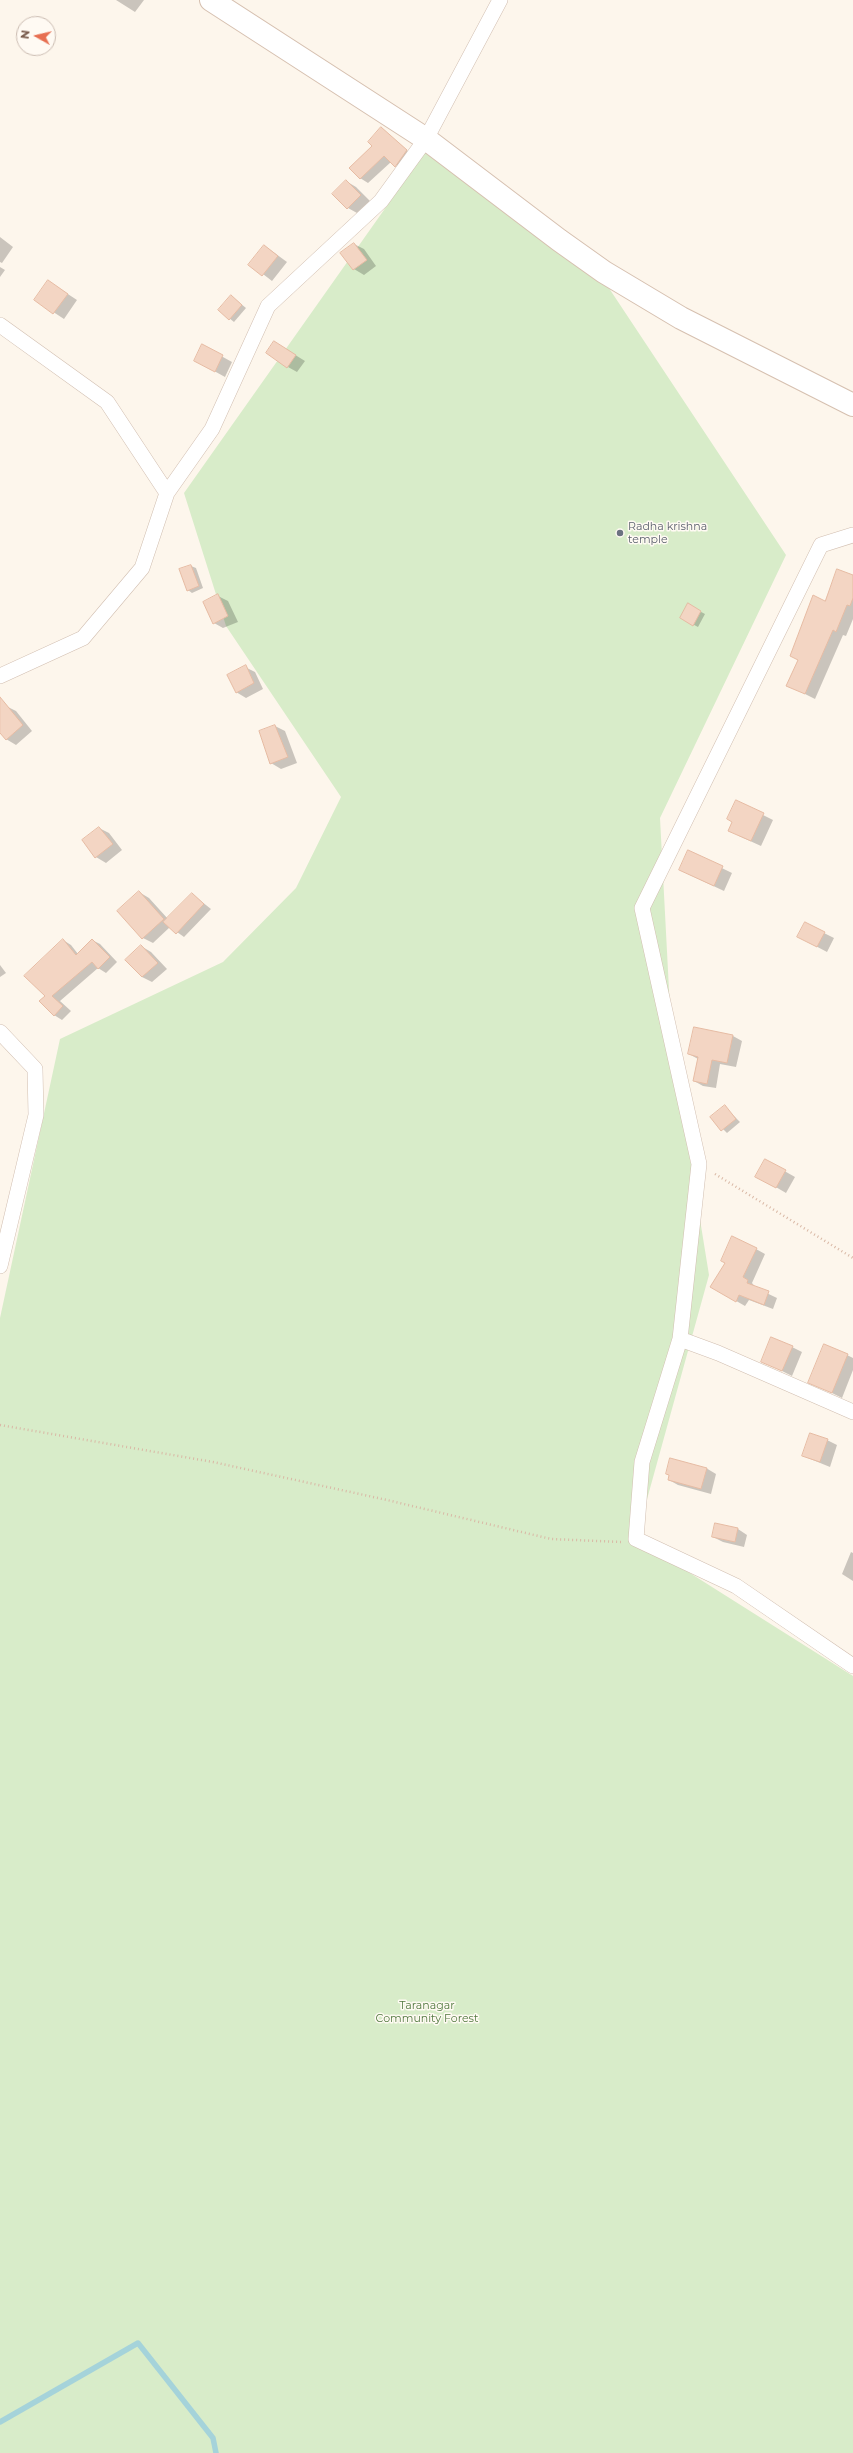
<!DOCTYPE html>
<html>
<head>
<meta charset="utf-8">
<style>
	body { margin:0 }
	#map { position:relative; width:853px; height:2453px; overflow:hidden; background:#fdf6ec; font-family:Montserrat,sans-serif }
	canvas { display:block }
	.north { position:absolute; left:16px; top:16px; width:40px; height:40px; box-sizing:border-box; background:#fffaf3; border:1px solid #cabbb1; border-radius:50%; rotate:278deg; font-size:11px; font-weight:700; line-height:16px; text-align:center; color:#7a5c4d }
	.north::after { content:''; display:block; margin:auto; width:14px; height:18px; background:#e76f51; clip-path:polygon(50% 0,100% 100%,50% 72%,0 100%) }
</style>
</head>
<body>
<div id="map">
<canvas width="853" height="2453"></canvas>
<div class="north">N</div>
</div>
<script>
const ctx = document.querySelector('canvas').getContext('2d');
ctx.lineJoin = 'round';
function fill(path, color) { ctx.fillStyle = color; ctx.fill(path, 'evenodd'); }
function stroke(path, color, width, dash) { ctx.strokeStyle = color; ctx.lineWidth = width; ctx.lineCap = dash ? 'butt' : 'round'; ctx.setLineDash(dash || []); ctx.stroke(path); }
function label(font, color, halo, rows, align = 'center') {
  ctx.font = font + ' Montserrat,sans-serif'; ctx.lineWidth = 3; ctx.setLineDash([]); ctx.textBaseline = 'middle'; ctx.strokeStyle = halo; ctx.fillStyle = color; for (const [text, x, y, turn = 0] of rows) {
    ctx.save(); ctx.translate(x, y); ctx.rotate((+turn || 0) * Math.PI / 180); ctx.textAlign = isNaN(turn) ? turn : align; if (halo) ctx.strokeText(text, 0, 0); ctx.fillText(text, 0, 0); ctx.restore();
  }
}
const green = new Path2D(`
	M432,142l151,107 203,306 -126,263 12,229 37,228 -73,264 217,137v777h-853v-1135l60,-279 163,-77 73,-74 45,-91 -115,-171 -42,-133z`);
const shadow = new Path2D(`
	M116,0h28l-9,12z
	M381,129l33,27 -10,14 -13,-8 -23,21 -8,-5z
	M346,181l10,6 14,14 -13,12 -9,-5z
	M0,237l13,10 -11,16 -2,-1z
	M354,244l10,5 12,17 -12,9 -10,-6 -12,-16z
	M265,246l22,16 -15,19 -22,-17z
	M0,267l5,3 -5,7z
	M48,281l29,19 -13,19 -29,-19z
	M235,299l11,9 -12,14 -15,-12z
	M203,346l29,16 -7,15 -20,-11z
	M284,348l21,13 -8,11 -9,-5z
	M191,566l5,2 7,20 -11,5 -4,-3z
	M853,576v43l-7,17 -3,-1 -28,64 -28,-14 39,-83z
	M218,596l10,5 10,21 -15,6 -9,-5z
	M688,605l17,9 -7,13 -17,-9z
	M245,667l10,5 8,17 -17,9 -10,-6z
	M6,706l10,5 16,20 -16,14 -10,-6 -6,-8v-20z
	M275,726l10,5 12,32 -16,6 -10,-6 -11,-31z
	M737,802l36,18 -12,26 -22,-10z
	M99,828l10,5 13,17 -16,13 -10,-6 -13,-17z
	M689,852l43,21 -8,18 -34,-16z
	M139,892l10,6 19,21 24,-25 19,15 -27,28 -14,-10 -17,16 -10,-5z
	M824,933l10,5 -7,14 -19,-10z
	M63,940l8,5 7,9 14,-14 8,4 17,18 -11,11 -8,-5 -38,33 11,10 -9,9 -8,-5 -8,-19z
	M141,946l10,6 16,17 -15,13 -10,-5z
	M0,965l6,8 -6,4z
	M695,1028l38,8 9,5 -6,26 -16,-3 -4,24 -13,-2 -9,-5 4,-22 -9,-5z
	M725,1107l15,15 -13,11 -15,-15z
	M765,1160l30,17 -9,16 -29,-17z
	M756,1249l9,5 -13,29 4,5 21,10 -4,11 -24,-9 -4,6 -33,-19z
	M792,1347l10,5 -10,24 -30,-15z
	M847,1355l6,3v12l-11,28 -32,-16z
	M827,1440l10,5 -7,22 -27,-11z
	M706,1468l10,6 -5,20 -33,-9 -9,-5z
	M738,1529l9,6 -3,12 -21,-5 -10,-5z
	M851,1552l2,1v28l-11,-7z`);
const stream = new Path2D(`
	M0,2422l138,-79 75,95 3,15`);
const building = new Path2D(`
	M381,127l26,23 -12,17 -11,-11 -24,23 -11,-11 23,-22 -4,-4z
	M346,180l15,15 -14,14 -15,-15z
	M354,243l13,17 -14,10 -13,-17z
	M264,245l14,11 -16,20 -14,-11z
	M48,280l20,14 -15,20 -19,-14z
	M231,295l11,10 -13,15 -11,-10z
	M274,341l22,14 -9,13 -21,-15z
	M202,344l21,11 -8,17 -21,-11z
	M191,565l8,21 -12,5 -8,-22z
	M837,569l16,6v23l-3,8 -3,-1 -11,27 -3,-2 -28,64 -19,-8 12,-26 -8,-4 23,-61 12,6z
	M218,594l10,22 -15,8 -10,-22z
	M688,603l13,8 -8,15 -13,-8z
	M246,665l8,18 -18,10 -9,-18z
	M0,697l23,28 -17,15 -6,-7z
	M275,725l13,32 -18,7 -11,-33z
	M736,800l28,13 -13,28 -23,-10 4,-9 -5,-3z
	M99,827l14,17 -18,14 -13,-18z
	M688,850l35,16 -9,20 -35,-16z
	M139,891l25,28 -22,20 -25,-28z
	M192,893l12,11 -28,30 -13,-12z
	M805,922l20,10 -8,15 -20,-10z
	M63,939l13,16 16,-16 18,18 -12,12 -6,-7 -40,34 11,10 -9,10 -15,-15 6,-5 -21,-20z
	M141,945l17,18 -16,14 -17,-17z
	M694,1027l39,8 -6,28 -15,-3 -5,24 -14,-3 5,-24 -10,-3z
	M725,1105l11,14 -15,12 -11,-14z
	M765,1159l21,11 -10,18 -21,-11z
	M732,1236l25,12 -14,29 5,3 -1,3 22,8 -5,14 -25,-10 -3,7 -26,-15 15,-24 -4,-2z
	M771,1337l22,9 -11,25 -21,-9z
	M824,1344l24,10 -16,39 -24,-10z
	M810,1433l18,6 -8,23 -18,-6z
	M670,1458l37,10 -6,21 -33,-9 1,-5 -3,-1z
	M715,1523l23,5 -3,14 -23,-5z`);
const path = new Path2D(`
	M715,1174l138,84
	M0,1425l213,37 174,38 164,39 70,3`);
const street = new Path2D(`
	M0,325l107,77 60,91
	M853,535l-32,10 -179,363 57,256 -19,175 -38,123 -6,77 100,47 117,80
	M0,676l83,-38 59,-70 25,-75 45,-64 56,-123 113,-105 45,-62 74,-139
	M0,1032l35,37 1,46 -36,151
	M680,1339l38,14 135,59`);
const secondary = new Path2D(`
	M211,0l215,139 133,101 45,32 77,46 172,87`);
const markers = [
	[620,533,4,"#6b7280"]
];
const worshipNames = [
	["Radha krishna",628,527],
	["temple",628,540]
];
const parkNames = [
	["Taranagar",427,2006],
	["Community Forest",427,2019]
];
fill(green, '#d8ecc9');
fill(shadow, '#0003');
stroke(stream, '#a5d3da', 5.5);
fill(building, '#f3d5c3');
stroke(building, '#e6bba3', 1);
stroke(street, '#d1beb0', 16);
stroke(secondary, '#d6c0b0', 24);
stroke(path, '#d9b8a5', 2.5, [1, 3]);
stroke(street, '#fff', 15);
stroke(secondary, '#fff', 22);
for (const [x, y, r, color] of markers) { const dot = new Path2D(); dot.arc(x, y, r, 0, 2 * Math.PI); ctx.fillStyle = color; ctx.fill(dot); stroke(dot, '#fffaf3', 1.5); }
label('11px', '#5b616d', '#fffaf3', worshipNames, 'left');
label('11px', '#537a41', '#fffaf3', parkNames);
</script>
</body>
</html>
